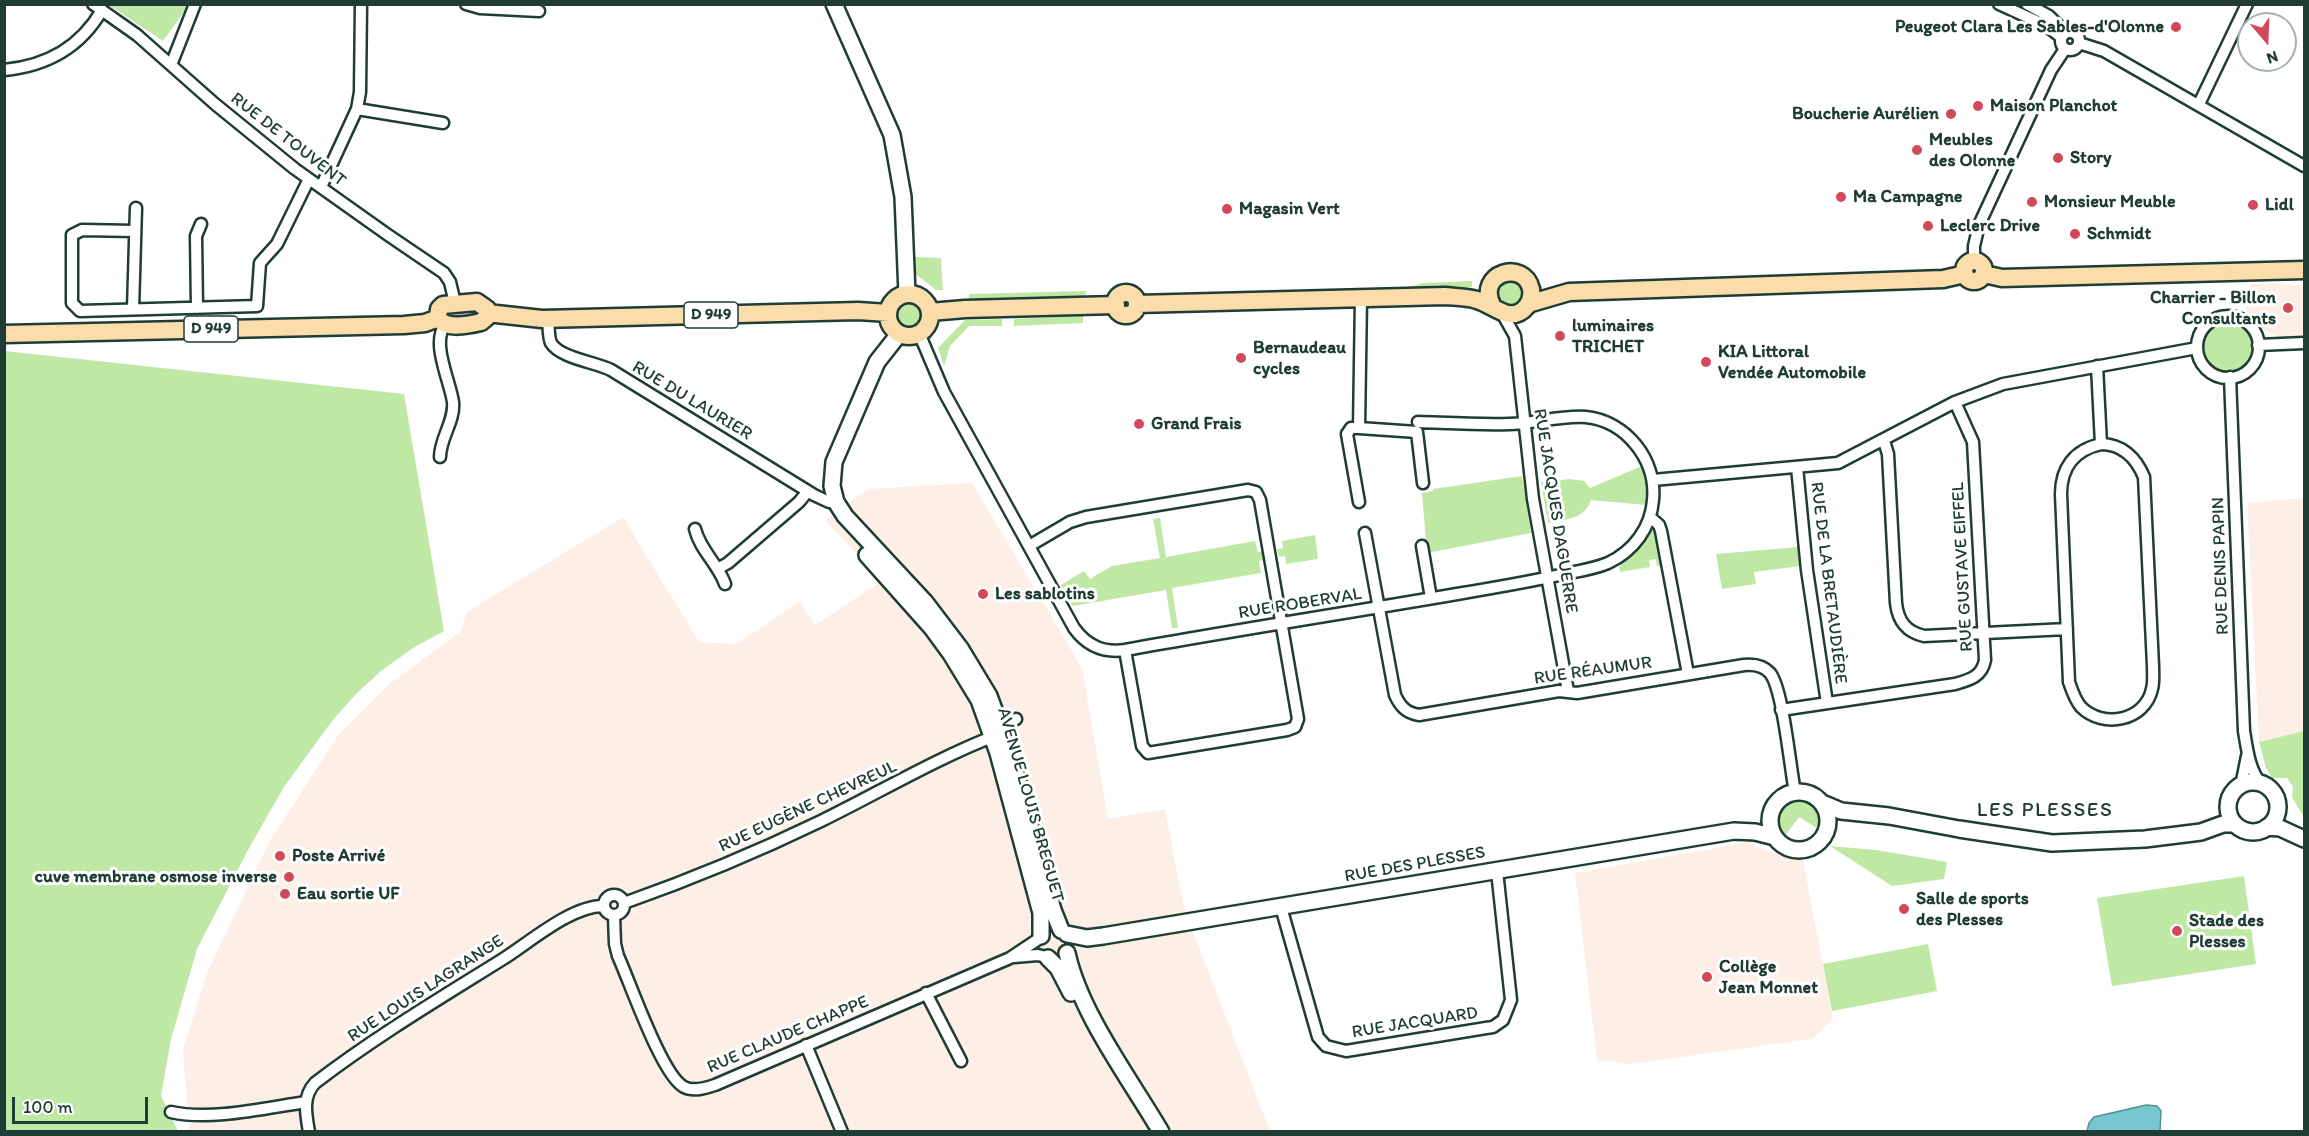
<!DOCTYPE html>
<html>
<head>
<meta charset="utf-8">
<style>
	body { margin:0 }
	#map { position:relative; width:2309px; height:1136px; overflow:hidden; background:#fff; font-family:Itim,sans-serif }
	canvas { display:block }
	.frame { position:absolute; inset:0; border:6px solid #1f3d34; pointer-events:none }
	.north { position:absolute; left:2237px; top:12px; width:60px; height:60px; box-sizing:border-box; background:#fff; border:2px solid #a5b1ae; border-radius:50%; rotate:161deg; font-size:16px; font-weight:700; line-height:24px; text-align:center; color:#1f3d34 }
	.north::after { content:''; display:block; margin:auto; width:21px; height:27px; background:#d1495b; clip-path:polygon(50% 0,100% 100%,50% 72%,0 100%) }
	.scale { position:absolute; left:12px; top:1097px; width:136px; height:27px; box-sizing:border-box; border:3px solid #1f3d34; border-top:0; padding-left:8px; font-size:18px; line-height:21px; white-space:nowrap; color:#1f3d34; -webkit-text-stroke:4px #fff; paint-order:stroke }
</style>
</head>
<body>
<div id="map">
<canvas width="2309" height="1136"></canvas>
<div class="frame"></div>
<div class="north">N</div>
<div class="scale">100 m</div>
</div>
<script>
const ctx = document.querySelector('canvas').getContext('2d');
ctx.lineJoin = 'round';
function fill(path, color) { ctx.fillStyle = color; ctx.fill(path, 'evenodd'); }
function stroke(path, color, width, dash) { ctx.strokeStyle = color; ctx.lineWidth = width; ctx.lineCap = dash ? 'butt' : 'round'; ctx.setLineDash(dash || []); ctx.stroke(path); }
function label(font, color, halo, rows, align = 'center') {
  ctx.font = font + ' Itim,sans-serif'; ctx.lineWidth = 6; ctx.setLineDash([]); ctx.textBaseline = 'middle'; ctx.strokeStyle = halo; ctx.fillStyle = color; for (const [text, x, y, turn = 0] of rows) {
    ctx.save(); ctx.translate(x, y); ctx.rotate((+turn || 0) * Math.PI / 180); ctx.textAlign = isNaN(turn) ? turn : align; if (halo) ctx.strokeText(text, 0, 0); ctx.fillText(text, 0, 0); ctx.restore();
  }
}
const built = new Path2D(`
	M2277,283l27,3v50l-23,1 -17,-6 -7,-11 -11,-9 5,-27z
	M972,483l110,185 26,151 57,-10 19,100 86,222h-1081l-6,-81 25,-80 63,-131 68,-105 49,-49 72,-53 7,-20 156,-95 76,125 38,2 63,-43 15,24 67,-44 -57,-61 43,-31z
	M2304,498v233l-45,11 -12,-239z
	M1749,842l17,9 37,9 30,159 -21,20 -182,25 -33,-4 -22,-187z`);
const green = new Path2D(`
	M109,5h80l-26,36z
	M915,257l26,1 2,32h-7l-22,-17 -1,-14z
	M1508,278l13,5 4,14 -10,10 -13,-1 -7,-13 7,-12z
	M1472,281v6l-19,3 -58,1 28,-8z
	M1086,291l-1,7 -116,6v-10z
	M895 315a14 14 0 1 1 28 0a14 14 0 1 1-28 0Z
	M1083,316v7l-69,3v-7z
	M1002,319v7h-33l-19,20 -6,20 -6,-18 27,-28z
	M2202 347a26 26 0 1 1 52 0a26 26 0 1 1-52 0Z
	M5,351l399,43 40,237 -31,17 -32,23 -24,22 -25,28 -48,66 -35,61 -52,101 -26,90 -10,57 17,35 -173,1z
	M1642,466l5,12 -1,27 -55,-5c-7,20 -25,19 -43,23l-7,-41 29,-3 14,2 6,7z
	M1522,476l9,57 -104,20 -5,-60 11,-2v-2z
	M1160,518l6,39 89,-16 3,11 6,-1 2,9 -7,1 2,12 -89,15 6,40h-6l-6,-38 -93,16 -12,-21 23,-14 6,8 22,-13 48,-8 -7,-39z
	M1657,530l7,35 -7,1 -1,-7 -7,1 1,7 -30,5 -1,-5 21,-20 10,-15z
	M1315,535l3,24 -32,5 -1,-8 -6,1 -2,-8 6,-1 -1,-7z
	M1798,547l2,19 -46,6 2,12 -34,5 -6,-35z
	M2304,731v84l-2,-1 -10,-17 1,-10 -6,-9h-15l-6,-10 -7,-26z
	M1802,795c19,5 24,19 21,37l-24,-15 -17,23c-17,-21 -6,-43 20,-45z
	M1830,846l46,4 71,12 -3,17 -52,7z
	M2244,876l12,88 -144,22 -15,-88z
	M1928,944l9,47 -105,20 -9,-47z`);
const water = new Path2D(`
	M2146,1105l11,1 4,5 -1,20h-73l2,-8 5,-6z`);
const street = new Path2D(`
	M93,4l44,31 78,69 80,65 93,66 56,38 6,9 5,21
	M466,4l14,4 59,3
	M1999,4l48,22 14,11
	M2027,4l22,12 16,16
	M2061 41a9 9 0 1 1 18 0a9 9 0 1 1-18 0Z
	M2079,43l25,8 200,115
	M171,65l24,-61
	M4,70c43,-4 76,-22 98,-60
	M2199,104l48,-100
	M357,109l86,14
	M321,187l36,-78 3,-17 1,-88
	M135,231l-53,-1 -10,5v68l8,8 177,-5 3,-43 17,-19 32,-65
	M1974,262v-16l5,-21 72,-155 14,-21
	M1361,298l-2,130 58,4 6,51
	M197,308l-1,-72 5,-12
	M133,309l3,-101
	M1502,313l13,23 18,163 35,192
	M2197 347a31 31 0 1 1 62 0a31 31 0 1 1-62 0Z
	M548,319c1,7 0,17 3,24 9,15 44,19 60,27l203,125 15,7h7
	M919,333l25,59 130,236c13,18 29,25 51,22 111,-20 221,-37 332,-56 36,-6 72,-12 107,-20 15,-3 30,-5 44,-11 26,-12 43,-36 45,-63 4,-40 -27,-79 -67,-83 -26,-2 -52,7 -77,7 -30,1 -61,-1 -91,-2
	M2258,345l46,-2
	M2097,366l4,78
	M2230,377l14,354c3,18 5,38 17,53
	M1359,428h-8l-4,6 12,68
	M1884,441l4,13 8,149c2,18 10,29 28,33l143,-7
	M2101,444c21,0 35,14 43,33l9,189c0,7 1,16 -1,23 -7,32 -49,40 -71,18 -6,-7 -9,-16 -12,-25l-8,-188c0,-26 13,-44 40,-50z
	M440,457c0,-19 15,-36 13,-55 -3,-21 -22,-59 -8,-77
	M1797,467l10,103 20,133
	M1653,480l185,-17 117,-61 48,-18 194,-36
	M1650,517l9,8 2,6 27,143
	M695,529c5,21 23,35 30,55
	M1365,533l30,162c5,11 11,18 24,20l140,-24 18,2 167,-28c10,-1 19,0 26,8 13,16 20,94 25,119
	M1029,546l41,-24 16,-5 162,-27 8,2 4,8 38,219 -3,8 -8,3 -139,23 -6,-7 -17,-96
	M1422,546l9,52
	M719,568l9,-5 71,-61 9,-11
	M1781,710l174,-26c14,-4 27,-7 30,-24l-12,-218 -18,-40
	M1000,724l16,-5
	M2241,786l6,-30
	M604 905a10 10 0 1 1 20 0a10 10 0 1 1-20 0Z
	M624,903c68,-24 133,-51 197,-82 59,-29 116,-63 176,-86
	M1281,907l37,130 8,9 20,5 140,-23 7,-1 10,-7 8,-20 -14,-129
	M614,916l1,28 3,12c12,26 44,120 66,131 9,5 22,1 31,-2l295,-127 30,-20
	M1014,957l24,-2 8,2
	M926,993l35,68
	M806,1045l36,87
	M171,1112c41,9 94,-4 135,-10
	M309,1132c-3,-18 -7,-35 6,-49 60,-46 124,-84 188,-124 27,-17 68,-53 100,-53`);
const secondary = new Path2D(`
	M834,4l58,131 11,62 4,97
	M899,334l-22,28 -43,100 -2,24 4,16 9,14 80,86 35,46 29,48 20,54 44,160 8,20
	M867,555l65,73 19,26 28,46 19,53 43,160v23
	M2228 807a25 25 0 1 1 50 0a25 25 0 1 1-50 0Z
	M1770 821a29 29 0 1 1 58 0a29 29 0 1 1-58 0Z
	M1822,803l19,8 48,5 70,13 93,14 93,-4 56,-7 22,-8h11
	M2267,827l13,1 24,11
	M1067,934l20,4 16,-2 631,-105 21,1 20,5
	M1067,953c13,60 63,126 94,179
	M1048,958l10,10 13,25`);
const primary = new Path2D(`
	M1964 271a10 10 0 1 1 20 0a10 10 0 1 1-20 0Z
	M1984,274l18,4 302,-8
	M1115 304a11 11 0 1 1 22 0a11 11 0 1 1-22 0Z
	M888 315a21 21 0 1 1 42 0a21 21 0 1 1-42 0Z
	M477,302l10,7v8l-6,5c-13,3 -35,8 -43,-4l1,-9 4,-4z
	M1137,304l308,-8c11,1 22,1 32,4 16,4 34,26 50,6 3,-4 5,-11 4,-17 -7,-30 -55,-16 -39,16
	M1528,304l41,-12 374,-13 22,-5
	M930,312l35,-3 151,-4
	M487,313l55,6 316,-8 30,2
	M4,334l400,-9 21,-2 13,-5`);
const markers = [
	[2176,27,6,"#d1495b"],
	[1978,106,6,"#d1495b"],
	[1951,114,6,"#d1495b"],
	[1917,150,6,"#d1495b"],
	[2058,158,6,"#d1495b"],
	[1841,197,6,"#d1495b"],
	[2032,202,6,"#d1495b"],
	[2253,205,6,"#d1495b"],
	[1227,209,6,"#d1495b"],
	[1928,226,6,"#d1495b"],
	[2075,234,6,"#d1495b"],
	[2288,308,6,"#d1495b"],
	[1560,336,6,"#d1495b"],
	[1241,358,6,"#d1495b"],
	[1706,362,6,"#d1495b"],
	[1139,424,6,"#d1495b"],
	[983,594,6,"#d1495b"],
	[280,856,6,"#d1495b"],
	[289,877,6,"#d1495b"],
	[285,894,6,"#d1495b"],
	[1904,909,6,"#d1495b"],
	[2177,931,6,"#d1495b"],
	[1707,977,6,"#d1495b"]
];
const shields = [
	[711,315,54],
	[211,329,54]
];
const shieldNames = [
	["D 949",711,315],
	["D 949",211,329]
];
const poiNames = [
	["Peugeot Clara Les Sables-d'Olonne",2164,27,"right"],
	["Maison Planchot",1990,106],
	["Boucherie Aurélien",1939,114,"right"],
	["Meubles",1929,140],
	["des Olonne",1929,161],
	["Story",2070,158],
	["Ma Campagne",1853,197],
	["Monsieur Meuble",2044,202],
	["Lidl",2265,205],
	["Magasin Vert",1239,209],
	["Leclerc Drive",1940,226],
	["Schmidt",2087,234],
	["Charrier - Billon",2276,298,"right"],
	["Consultants",2276,319,"right"],
	["luminaires",1572,326],
	["TRICHET",1572,347],
	["Bernaudeau",1253,348],
	["cycles",1253,369],
	["KIA Littoral",1718,352],
	["Vendée Automobile",1718,373],
	["Grand Frais",1151,424],
	["Les sablotins",995,594],
	["Poste Arrivé",292,856],
	["cuve membrane osmose inverse",277,877,"right"],
	["Eau sortie UF",297,894],
	["Salle de sports",1916,899],
	["des Plesses",1916,920],
	["Stade des",2189,921],
	["Plesses",2189,942],
	["Collège",1719,967],
	["Jean Monnet",1719,988]
];
const streetNames = [
	["RUE DE TOUVENT",288,140,38],
	["RUE DU LAURIER",692,401,31],
	["RUE JACQUES DAGUERRE",1555,511,81],
	["RUE DENIS PAPIN",2221,566,-92],
	["RUE GUSTAVE EIFFEL",1963,567,-93],
	["RUE DE LA BRETAUDIÈRE",1828,583,83],
	["RUE ROBERVAL",1300,604,-9],
	["RUE RÉAUMUR",1593,671,-8],
	["AVENUE LOUIS BREGUET",1030,805,74],
	["RUE EUGÈNE CHEVREUL",808,807,-25],
	["RUE DES PLESSES",1415,865,-10],
	["RUE LOUIS LAGRANGE",426,989,-33],
	["RUE JACQUARD",1415,1023,-9],
	["RUE CLAUDE CHAPPE",788,1035,-23]
];
const quarterNames = [
	["LES PLESSES",2045,811]
];
fill(built, '#feefe6');
fill(green, '#bee8a4');
fill(water, '#76c7ce');
stroke(water, '#539090', 1.5);
stroke(street, '#1f3d34', 15);
stroke(secondary, '#1f3d34', 20);
stroke(primary, '#1f3d34', 21);
stroke(street, '#fff', 10);
stroke(secondary, '#fff', 15);
stroke(primary, '#faddab', 16);
for (const [x, y, r, color] of markers) { const dot = new Path2D(); dot.arc(x, y, r, 0, 2 * Math.PI); ctx.fillStyle = color; ctx.fill(dot); stroke(dot, '#fff', 2); }
for (const [x, y, w] of shields) { const box = new Path2D(); box.roundRect(x - w / 2, y - 13, w, 26, 4.5); ctx.fillStyle = '#fff'; ctx.fill(box); stroke(box, '#1f3d34', 1.5); }
label('bold 16px', '#1f3d34', null, shieldNames);
label('bold 18px', '#1f3d34', '#fff', poiNames, 'left');
label('18px', '#1f3d34', '#fff', streetNames);
ctx.letterSpacing = '1.5px';
label('21px', '#1f3d34', '#fff', quarterNames);
ctx.letterSpacing = '0px';
</script>
</body>
</html>
